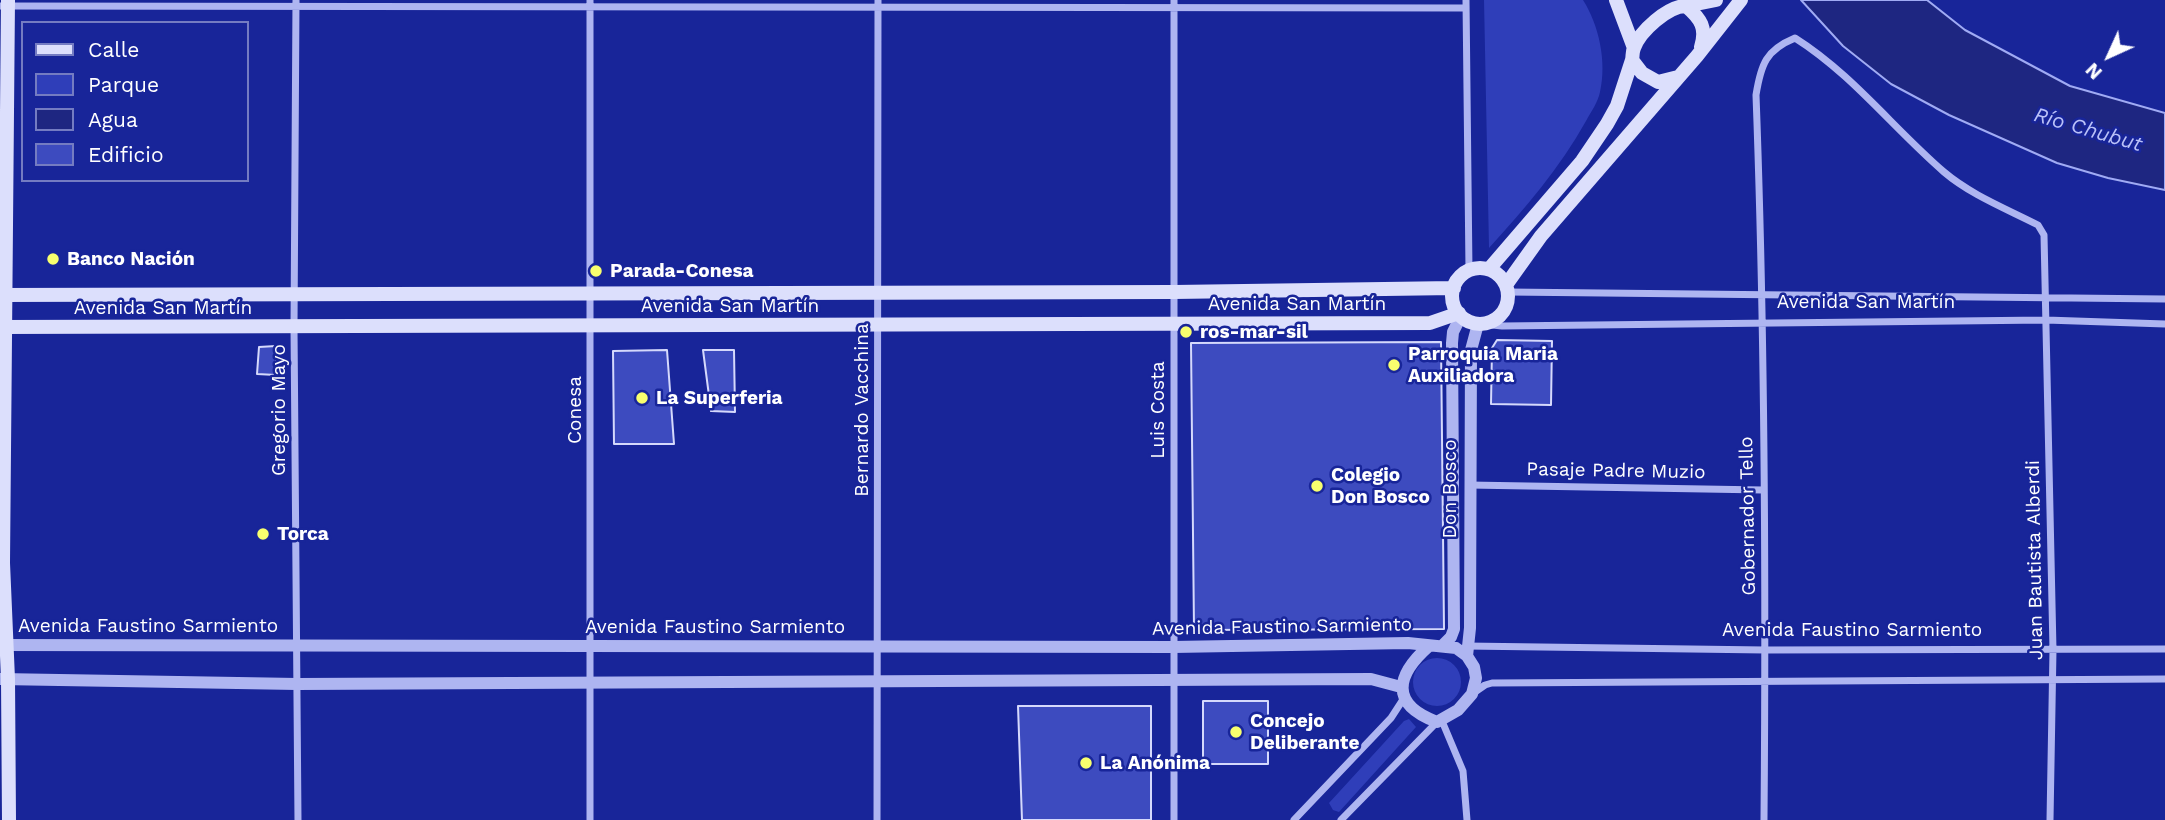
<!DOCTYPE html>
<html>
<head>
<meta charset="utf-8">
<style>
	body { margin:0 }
	#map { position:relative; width:2165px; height:820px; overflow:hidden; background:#182599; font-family:"Work Sans",sans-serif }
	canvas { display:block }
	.legend { position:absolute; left:21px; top:21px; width:228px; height:161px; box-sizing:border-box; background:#182599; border:2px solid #747cc2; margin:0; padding:9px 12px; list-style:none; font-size:21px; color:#fff }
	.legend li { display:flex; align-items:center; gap:14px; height:35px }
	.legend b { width:35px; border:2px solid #747cc2 }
	.north { position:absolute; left:2074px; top:21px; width:70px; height:70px; -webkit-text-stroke:5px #182599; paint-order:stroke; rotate:225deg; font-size:19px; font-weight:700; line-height:28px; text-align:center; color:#fff }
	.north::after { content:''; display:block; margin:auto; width:24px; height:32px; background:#fff; clip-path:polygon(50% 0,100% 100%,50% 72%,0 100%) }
</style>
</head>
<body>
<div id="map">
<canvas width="2165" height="820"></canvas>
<ul class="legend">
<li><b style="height:9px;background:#dcdffc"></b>Calle</li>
<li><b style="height:19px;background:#2f3eb9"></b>Parque</li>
<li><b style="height:19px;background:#1e2681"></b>Agua</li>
<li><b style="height:19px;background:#3d4bbf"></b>Edificio</li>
</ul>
<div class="north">N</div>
</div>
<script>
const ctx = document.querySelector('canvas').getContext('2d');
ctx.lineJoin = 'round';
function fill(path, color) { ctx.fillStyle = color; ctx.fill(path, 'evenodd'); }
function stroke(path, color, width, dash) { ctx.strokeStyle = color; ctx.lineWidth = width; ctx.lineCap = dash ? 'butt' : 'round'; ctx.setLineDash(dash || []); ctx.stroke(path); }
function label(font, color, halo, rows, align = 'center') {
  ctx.font = font + ' "Work Sans",sans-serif'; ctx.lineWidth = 5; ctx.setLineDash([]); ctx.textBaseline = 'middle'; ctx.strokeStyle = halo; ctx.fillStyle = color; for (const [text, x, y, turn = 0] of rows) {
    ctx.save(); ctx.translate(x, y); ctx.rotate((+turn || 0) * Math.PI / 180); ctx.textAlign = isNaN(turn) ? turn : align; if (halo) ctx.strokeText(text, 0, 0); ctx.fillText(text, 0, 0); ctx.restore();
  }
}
const green = new Path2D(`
	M1484,0h99c16,25 24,62 17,92 -2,10 -9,20 -14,29 -26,47 -61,87 -97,127z
	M1413 682a24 24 0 1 1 48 0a24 24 0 1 1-48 0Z
	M1409,719l7,8 -77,85 -6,-2 -4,-7 75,-82z`);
const water = new Path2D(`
	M1801,0h126l38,30 105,56 95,27v77l-57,-12 -51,-15 -108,-48 -58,-31 -48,-38z`);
const building = new Path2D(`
	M1497,340l55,1 -1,64 -60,-1 1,-56z
	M1441,342l3,287 -250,1 -3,-287z
	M276,346v29l-19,-1 2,-27z
	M667,350l7,94h-60l-1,-93z
	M703,350h31l1,62 -24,-1z
	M1203,701h65v63h-65z
	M1018,706h133v114h-129z`);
const minor = new Path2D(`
	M296,0l-2,327 4,493
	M1466,0l3,270
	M0,6l1466,2
	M1508,292l657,7
	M1483,324l19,2 544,-6 119,4
	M1469,485l294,5
	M1466,646l299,4 400,-1
	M1472,694l13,-9 7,-2 673,-4
	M1442,721l21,50 4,49
	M590,820v-820
	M877,820l1,-820
	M1174,820v-820
	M1294,820l97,-102 13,-20
	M1341,820l96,-98
	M1764,820c2,-242 1,-484 -8,-725 5,-31 10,-45 39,-57 57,36 98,90 149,134 27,23 63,37 94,53l6,10 9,415 -3,170`);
const tertiary = new Path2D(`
	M0,645l1173,2 235,-4 48,5 11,8 7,11 2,11 -4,16 -14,16 -21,12c-48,-18 -41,-47 -8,-76
	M1443,645l8,-8 3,-8 -2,-286 1,-11 8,-16
	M1467,656l3,-28 1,-278 7,-26
	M0,679l297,5 1074,-5 30,8`);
const secondary = new Path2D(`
	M8,0l-5,563 5,116 1,141
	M1616,0l18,48
	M1686,6l30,-6
	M1678,77l-20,5 -16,-9 -10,-13c1,-4 0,-8 2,-12 6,-17 34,-42 52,-42 15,13 21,22 15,41
	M1452 296a28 28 0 1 1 56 0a28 28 0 1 1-56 0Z
	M1489,269l93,-108 25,-37 10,-18 15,-46
	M1506,285l35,-49 156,-180 44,-56
	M0,295l1174,-3 280,-4
	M0,327l1430,-4 29,-10`);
const markers = [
	[53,259,7,"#f8ff6e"],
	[596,271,7,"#f8ff6e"],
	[1186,332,7,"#f8ff6e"],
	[1394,365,7,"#f8ff6e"],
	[642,398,7,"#f8ff6e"],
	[1317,486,7,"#f8ff6e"],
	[263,534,7,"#f8ff6e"],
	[1236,732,7,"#f8ff6e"],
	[1086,763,7,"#f8ff6e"]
];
const poiNames = [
	["Banco Nación",67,259],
	["Parada-Conesa",610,271],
	["ros-mar-sil",1200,332],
	["Parroquia Maria",1408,354],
	["Auxiliadora",1408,376],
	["La Superferia",656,398],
	["Colegio",1331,475],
	["Don Bosco",1331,497],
	["Torca",277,534],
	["Concejo",1250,721],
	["Deliberante",1250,743],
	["La Anónima",1100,763]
];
const streetNames = [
	["Avenida San Martín",1866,302],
	["Avenida San Martín",1297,304],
	["Avenida San Martín",730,306],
	["Avenida San Martín",163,308],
	["Gregorio Mayo",279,410,-90],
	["Conesa",575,410,-90],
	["Bernardo Vacchina",862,410,-90],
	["Luis Costa",1158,410,-90],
	["Pasaje Padre Muzio",1616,471,1],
	["Don Bosco",1450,489,-90],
	["Gobernador Tello",1748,516,-91],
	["Juan Bautista Alberdi",2035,560,-91],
	["Avenida Faustino Sarmiento",148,626],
	["Avenida Faustino Sarmiento",715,627],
	["Avenida Faustino Sarmiento",1282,627,-1],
	["Avenida Faustino Sarmiento",1852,630]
];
const waterNames = [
	["Río Chubut",2088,130,16]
];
fill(green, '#2f3eb9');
fill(water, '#1e2681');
stroke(water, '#a0abf4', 2);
fill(building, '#3d4bbf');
stroke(building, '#d5d9fc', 2);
stroke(minor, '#aeb5f1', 7);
stroke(tertiary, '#aeb5f1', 12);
stroke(secondary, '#dcdffc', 14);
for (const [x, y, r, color] of markers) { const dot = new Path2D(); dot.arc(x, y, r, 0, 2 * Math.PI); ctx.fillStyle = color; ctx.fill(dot); stroke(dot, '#182599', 2.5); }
label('bold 19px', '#fff', '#182599', poiNames, 'left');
label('19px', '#fff', '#182599', streetNames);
label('italic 21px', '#bac1f8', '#182599', waterNames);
</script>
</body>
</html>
